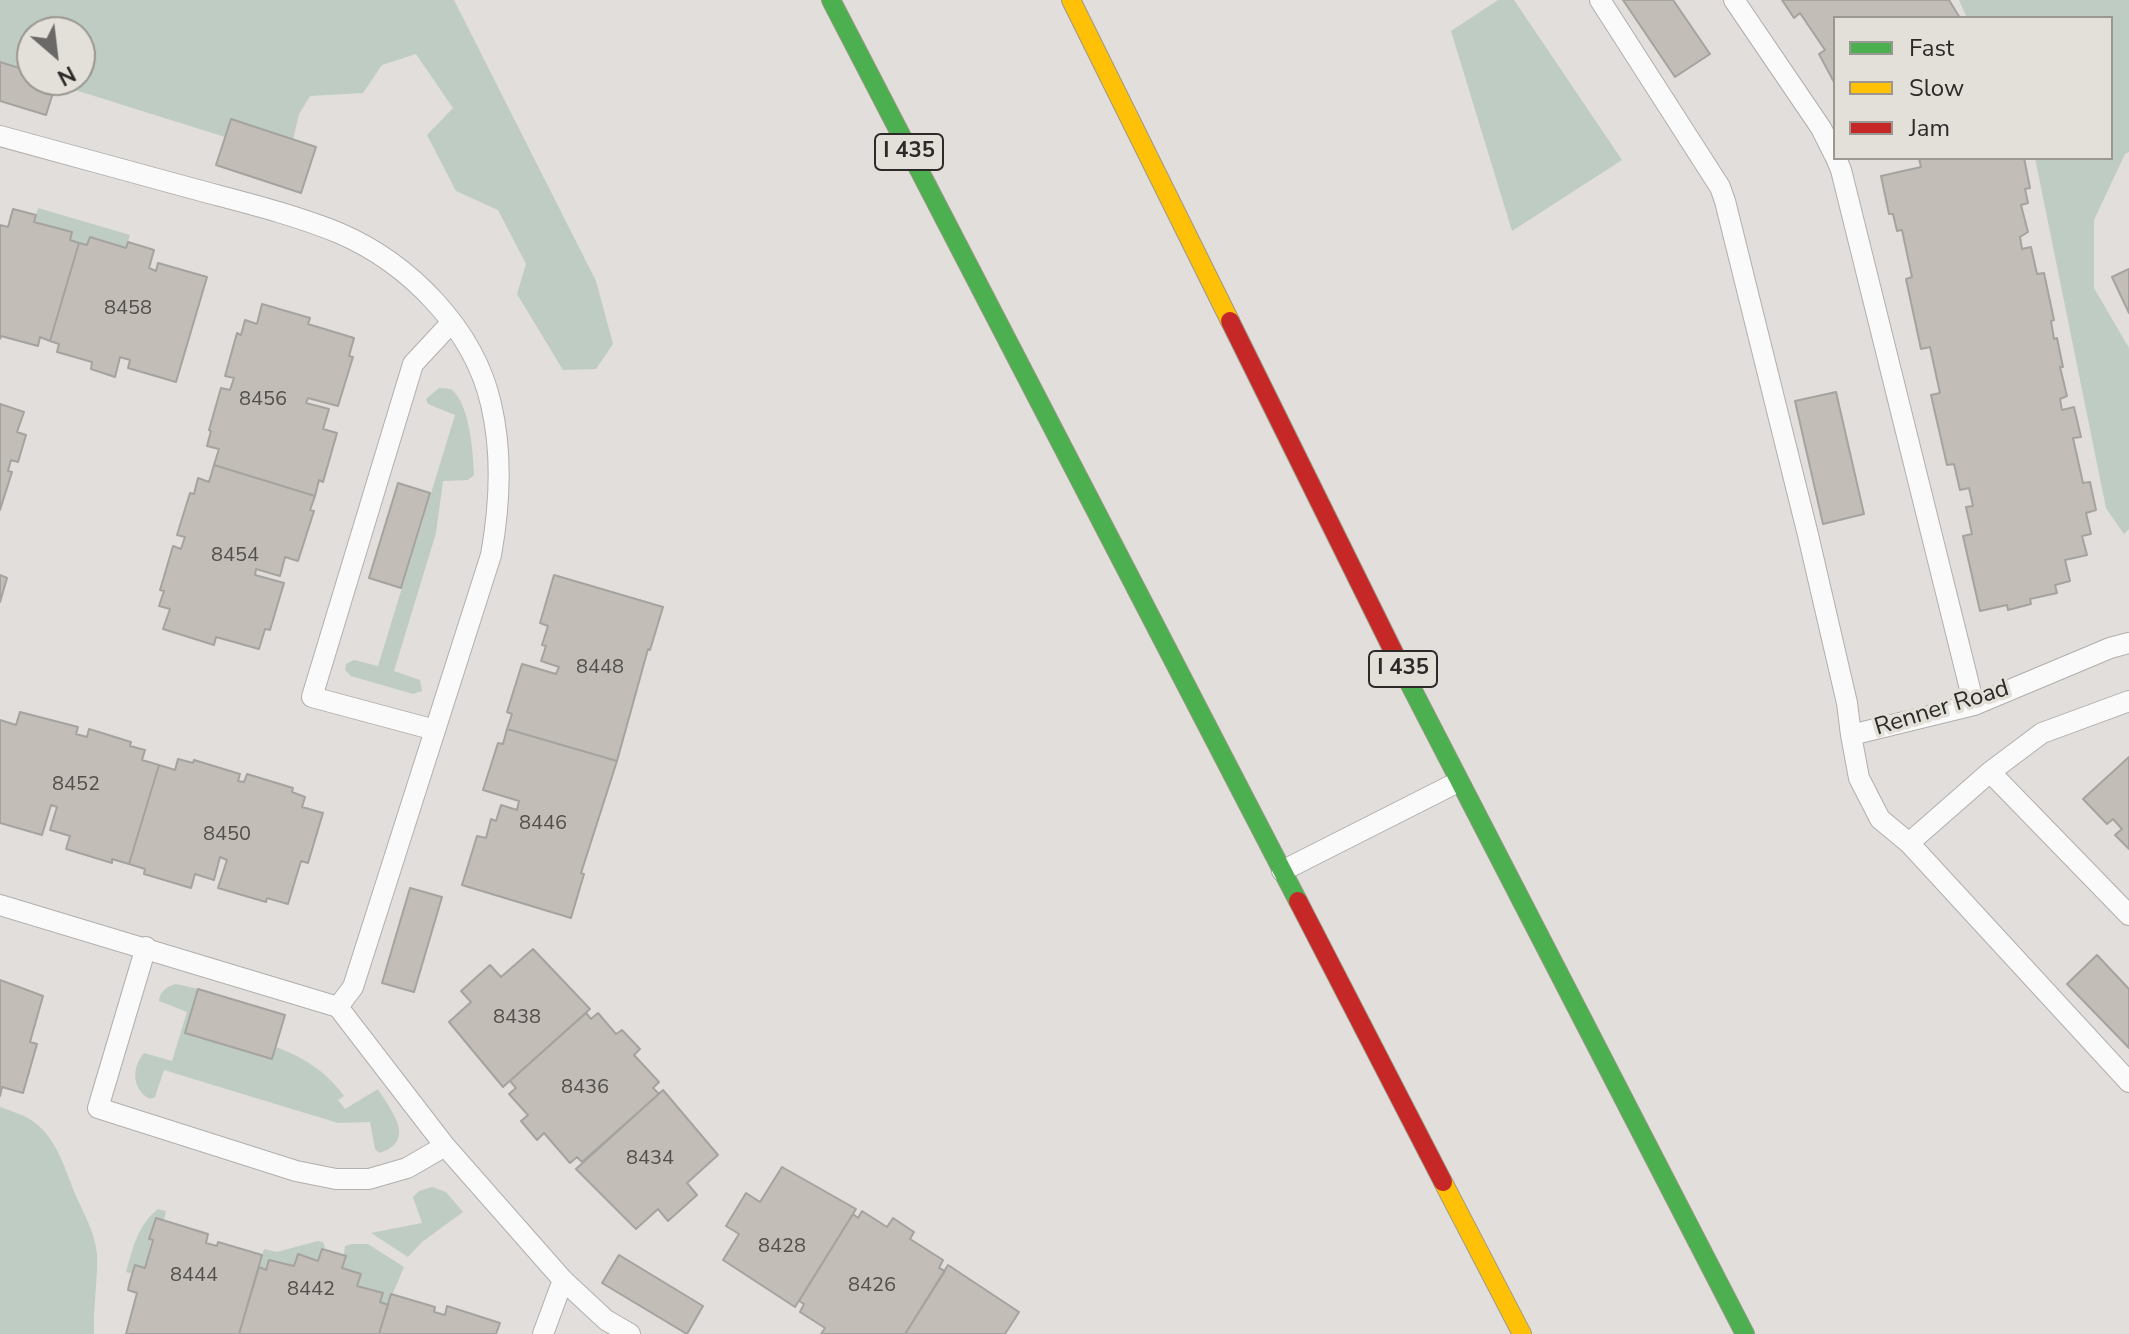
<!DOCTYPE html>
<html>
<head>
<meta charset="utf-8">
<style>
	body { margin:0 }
	#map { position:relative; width:2129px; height:1334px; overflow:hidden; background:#e1dedb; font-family:"Nunito Sans",sans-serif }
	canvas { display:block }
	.legend { position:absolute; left:1833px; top:16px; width:280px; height:144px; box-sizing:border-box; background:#e3dfd9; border:2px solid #9a9792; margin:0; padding:10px 14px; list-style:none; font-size:24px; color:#2c2a28 }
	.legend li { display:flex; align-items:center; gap:16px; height:40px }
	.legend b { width:40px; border:2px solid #9a9792 }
	.north { position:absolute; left:16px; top:16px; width:80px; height:80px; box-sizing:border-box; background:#e3dfd9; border:2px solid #9a9792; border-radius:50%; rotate:152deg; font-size:22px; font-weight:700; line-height:32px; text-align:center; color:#2c2a28 }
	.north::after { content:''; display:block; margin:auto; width:28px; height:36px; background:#6b6967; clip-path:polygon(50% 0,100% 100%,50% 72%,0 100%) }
</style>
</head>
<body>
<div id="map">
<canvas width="2129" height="1334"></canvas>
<ul class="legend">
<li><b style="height:10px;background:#4caf50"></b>Fast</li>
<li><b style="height:10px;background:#ffc107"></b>Slow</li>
<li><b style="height:10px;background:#c62828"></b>Jam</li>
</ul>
<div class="north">N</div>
</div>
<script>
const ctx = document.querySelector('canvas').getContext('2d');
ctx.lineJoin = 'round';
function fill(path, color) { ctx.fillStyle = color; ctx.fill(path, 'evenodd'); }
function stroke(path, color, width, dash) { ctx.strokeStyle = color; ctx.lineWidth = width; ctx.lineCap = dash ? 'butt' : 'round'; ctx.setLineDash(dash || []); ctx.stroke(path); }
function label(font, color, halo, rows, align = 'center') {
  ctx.font = font + ' "Nunito Sans",sans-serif'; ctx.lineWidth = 7; ctx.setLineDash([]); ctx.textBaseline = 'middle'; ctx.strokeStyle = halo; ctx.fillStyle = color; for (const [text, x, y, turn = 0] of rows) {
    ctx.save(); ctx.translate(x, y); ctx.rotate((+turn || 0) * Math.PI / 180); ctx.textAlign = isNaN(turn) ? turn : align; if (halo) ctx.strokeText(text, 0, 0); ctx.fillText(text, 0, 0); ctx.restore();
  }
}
const green = new Path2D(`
	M0,0h454l142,281 17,63 -17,25 -33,1 -46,-76 9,-30 -28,-54 -42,-19 -29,-56 26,-27 -37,-54 -34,11 -19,28 -53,3 -11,18 -6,26 -68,-3 -169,-53 1,-4h23v-48h-48v40l-32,-10z
	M1498,0h16l108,160 -110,71 -61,-200z
	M1959,0h170v152l-4,2 -31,66v68l35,60v181l-5,5 -18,-26 -71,-350h76v-140h-144z
	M38,208l92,27 -4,13 -35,-11 -4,8 -17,-5 1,-8 -37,-10z
	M439,388l12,1c19,15 22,63 23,86l-6,5 -25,1 -7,52 -42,138 26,9 2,11 -9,3 -62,-18 -6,-6 1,-6 8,-4 24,6 77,-251 -27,-11 -2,-5z
	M176,984l22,5 -13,44 87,25 4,-11c27,10 51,25 68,49l-6,4 7,9 33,-20c13,22 40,52 1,64l-4,-4 -5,-27 -32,1 -174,-53 -9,27 -5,2c-19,-10 -18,-32 -6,-46l28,8 15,-49 -28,-11c1,-10 7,-14 17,-17z
	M0,1107c11,4 25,8 34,15 24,18 31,48 42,74 8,18 19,37 21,58 1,26 -4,53 -3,80h-94z
	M432,1187l14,5 17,20 -41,30 -14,15 -37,-24 51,-10 -9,-26 6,-6z
	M158,1209l8,2 -2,9 -8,-2 -11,50 -12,6 -7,-2c7,-24 11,-46 32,-63z
	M318,1241l5,1 2,5 -7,14 -20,-7 -4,12 -25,-6 -3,10 -7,-3 5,-18 13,3z
	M352,1244h16l36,23 -16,38 -8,-3 2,-9 -25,-7 3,-12 -18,-6 3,-22z`);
const building = new Path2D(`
	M1623,0h50l37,54 -35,23z
	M1782,0h167l11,18h-125v66l-16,-30 6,-4 -25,-37 -6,5z
	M0,62l32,10v8h25l-11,35 -46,-14z
	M231,119l85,28 -15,46 -85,-28z
	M1919,158h105l6,30 -5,1 3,14 -7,2 7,27 -8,5 2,12 9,-2 6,27 7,-1 10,47 -3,1 3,18 3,-1 6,29h-3l7,29 -7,3 2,11 12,-3 7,30 -8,1 10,45 7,-1 6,28 -10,3 5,21 -9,2 5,19 -22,5 5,21 -15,4 2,8 -27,6 1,5 -23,6 -1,-5 -27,6 -17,-75 9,-2 -6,-27 7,-1 -4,-18 -9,2 -6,-26 -7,1 -16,-70 9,-2 -10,-46 -9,2 -15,-70 6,-2 -10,-47 -5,1 -4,-17h-4l-8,-38 40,-9z
	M13,209l23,6 -2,7 38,10 -2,8 9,3 -29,98 -10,-4 -2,9 -37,-10 -1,3v-114l8,2z
	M90,237l36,11 2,-6 26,8 -5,18 7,3 2,-8 49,14 -31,105 -48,-14 2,-8 -10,-3 -5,20 -24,-8 1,-7 -35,-10 2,-8 -9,-3 29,-98 8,2z
	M2129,269v44l-17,-36z
	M262,304l48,14 -2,6 46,14 -5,18 4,1 -15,49 -30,-8 -2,5 23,6 -6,20 14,4 -14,49 -4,-2 -4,16 -101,-31 5,-16 -12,-3 4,-15 -2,-1 12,-42 9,2 4,-12 -9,-2 12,-43 4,2 4,-15 12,4z
	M1836,392l28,122 -41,10 -28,-123z
	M0,404l24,8 -7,20 9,3 -8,27 -7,-2 -3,11 4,1 -12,38z
	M214,465l101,31 -5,14 4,1 -16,50 -13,-4 -5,19 -24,-7 -1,6 29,8 -14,47 -5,-1 -6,20 -43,-12 -2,8 -51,-16 7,-20 -11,-3 5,-15 -4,-1 13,-44 8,3 4,-12 -8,-2 13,-42 4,1 4,-16 11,4z
	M398,483l32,10 -29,95 -32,-10z
	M0,575l7,3 -7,24z
	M554,575l109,32 -13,43 -2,-1 -31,112 -110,-32 5,-15 -5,-2 15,-48 34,10 3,-7 -18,-6 5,-15 -4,-1 6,-19 -8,-3z
	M20,712l58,15 -2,7 11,3 2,-8 42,13 -1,4 15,4 -3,10 17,5 -30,99 -17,-5v4l-46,-14 4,-13 -20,-6 7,-23 -6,-2 -9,30 -42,-12v-103l16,5z
	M507,729l110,32 -36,112 3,1 -13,44 -109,-33 15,-49 9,2 5,-19 5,2 5,-16 16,5 2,-9 -36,-11 15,-47 5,1z
	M2129,757v92l-14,-14 7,-6 -9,-10 -6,5 -24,-25z
	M178,759l15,4 1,-3 46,14 -2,7 6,1 3,-8 46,14 -1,4 13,5 -3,10 21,6 -15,50 -7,-2 -13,43 -21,-6 -1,4 -48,-14 9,-28 -7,-3 -6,23 -19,-6 -4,14 -47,-14 1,-5 -16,-5 30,-99 16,5z
	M410,888l32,9 -28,95 -32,-9z
	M533,949l57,60 -87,78 -54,-65 22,-20 -10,-11 29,-26 11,12z
	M2097,955l32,34v59l-62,-64z
	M0,980l43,16 -13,46 7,2 -14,49 -21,-6 -2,9z
	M198,989l87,26 -13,44 -87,-26z
	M586,1013l5,6 7,-6 18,21 6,-4 18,19 -6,6 25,27 -6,6 6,6 -77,68 -5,-5 -7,6 -26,-30 -7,7 -16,-19 7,-6 -19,-21 7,-6 -6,-7z
	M663,1090l55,65 -31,28 10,12 -29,26 -10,-12 -22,20 -60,-60z
	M782,1167l74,42 -61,98 -72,-47 16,-26 -13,-8 20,-33 14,9z
	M862,1211l25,16 6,-9 21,14 -4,7 33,21 -4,8 6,3 -40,63h-84l4,-6 -25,-16 4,-8 -5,-3 54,-87 5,4z
	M156,1218l52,16 -2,9 11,3 1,-4 44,13 -23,79h-113l11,-41 -9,-3 2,-9 5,-16 10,3 8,-28 -4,-1z
	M322,1249l24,7 -4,12 19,6 -4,12 26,7 -3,9 8,3 -9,29h-140l20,-67 7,3 3,-10 25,6 4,-12 20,7z
	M619,1255l84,51 -16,28 -85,-51z
	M948,1265l71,47 -14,22h-100z
	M391,1294l44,13 -1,5 11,3 2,-9 53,17 -4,11h-117z`);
const lane = new Path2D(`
	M1600,0l120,187 5,14 83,334 39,168 4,32
	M1734,0l87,128 14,28
	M0,136c65,18 129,35 194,53 48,13 99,25 145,44 70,30 135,96 152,171 12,51 9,101 0,151l-138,432 -15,20
	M1836,158l5,12 133,535
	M2129,643l-19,5 -136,57 -123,30 8,43 21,41 29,24 81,-71 52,-39 87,-32
	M435,730l-123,-33 101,-333 38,-41
	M1990,772l139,143
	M1909,843l220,239
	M1282,871l176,-89
	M0,905l338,102 107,139 118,134 43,40 24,14
	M146,947l-48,161 198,63 40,8h33l38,-11 38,-22
	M543,1334l20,-54`);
const fast = new Path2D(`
	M831,0l467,901
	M1406,677l339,657`);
const slow = new Path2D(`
	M1071,0l159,321
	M1443,1182l79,152`);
const jam = new Path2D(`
	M1230,321l176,356
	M1298,901l145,281`);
const numberNames = [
	["8458",128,309],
	["8456",263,400],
	["8454",235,556],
	["8448",600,668],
	["8452",76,785],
	["8446",543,824],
	["8450",227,835],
	["8438",517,1018],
	["8436",585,1088],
	["8434",650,1159],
	["8428",782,1247],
	["8444",194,1276],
	["8426",872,1286],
	["8442",311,1290]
];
const shields = [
	[909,152,68],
	[1403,669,68]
];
const shieldNames = [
	["I 435",909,152],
	["I 435",1403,669]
];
const streetNames = [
	["Renner Road",1942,709,-17]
];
fill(green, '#bfccc3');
fill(building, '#c2beb7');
stroke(building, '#a4a3a0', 2);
stroke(lane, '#b1afad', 22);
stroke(fast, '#9d9885', 20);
stroke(slow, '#9d9885', 20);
stroke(jam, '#9d9885', 20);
stroke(lane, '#fafafa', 20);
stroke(fast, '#4caf50', 18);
stroke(slow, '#ffc107', 18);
stroke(jam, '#c62828', 18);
label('20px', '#524f4c', null, numberNames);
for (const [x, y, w] of shields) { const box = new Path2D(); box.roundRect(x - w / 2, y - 18, w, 36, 6); ctx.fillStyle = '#e3dfd9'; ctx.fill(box); stroke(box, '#2c2a28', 2); }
label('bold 22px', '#2c2a28', null, shieldNames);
label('24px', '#2c2a28', '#e3dfd9', streetNames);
</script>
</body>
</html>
